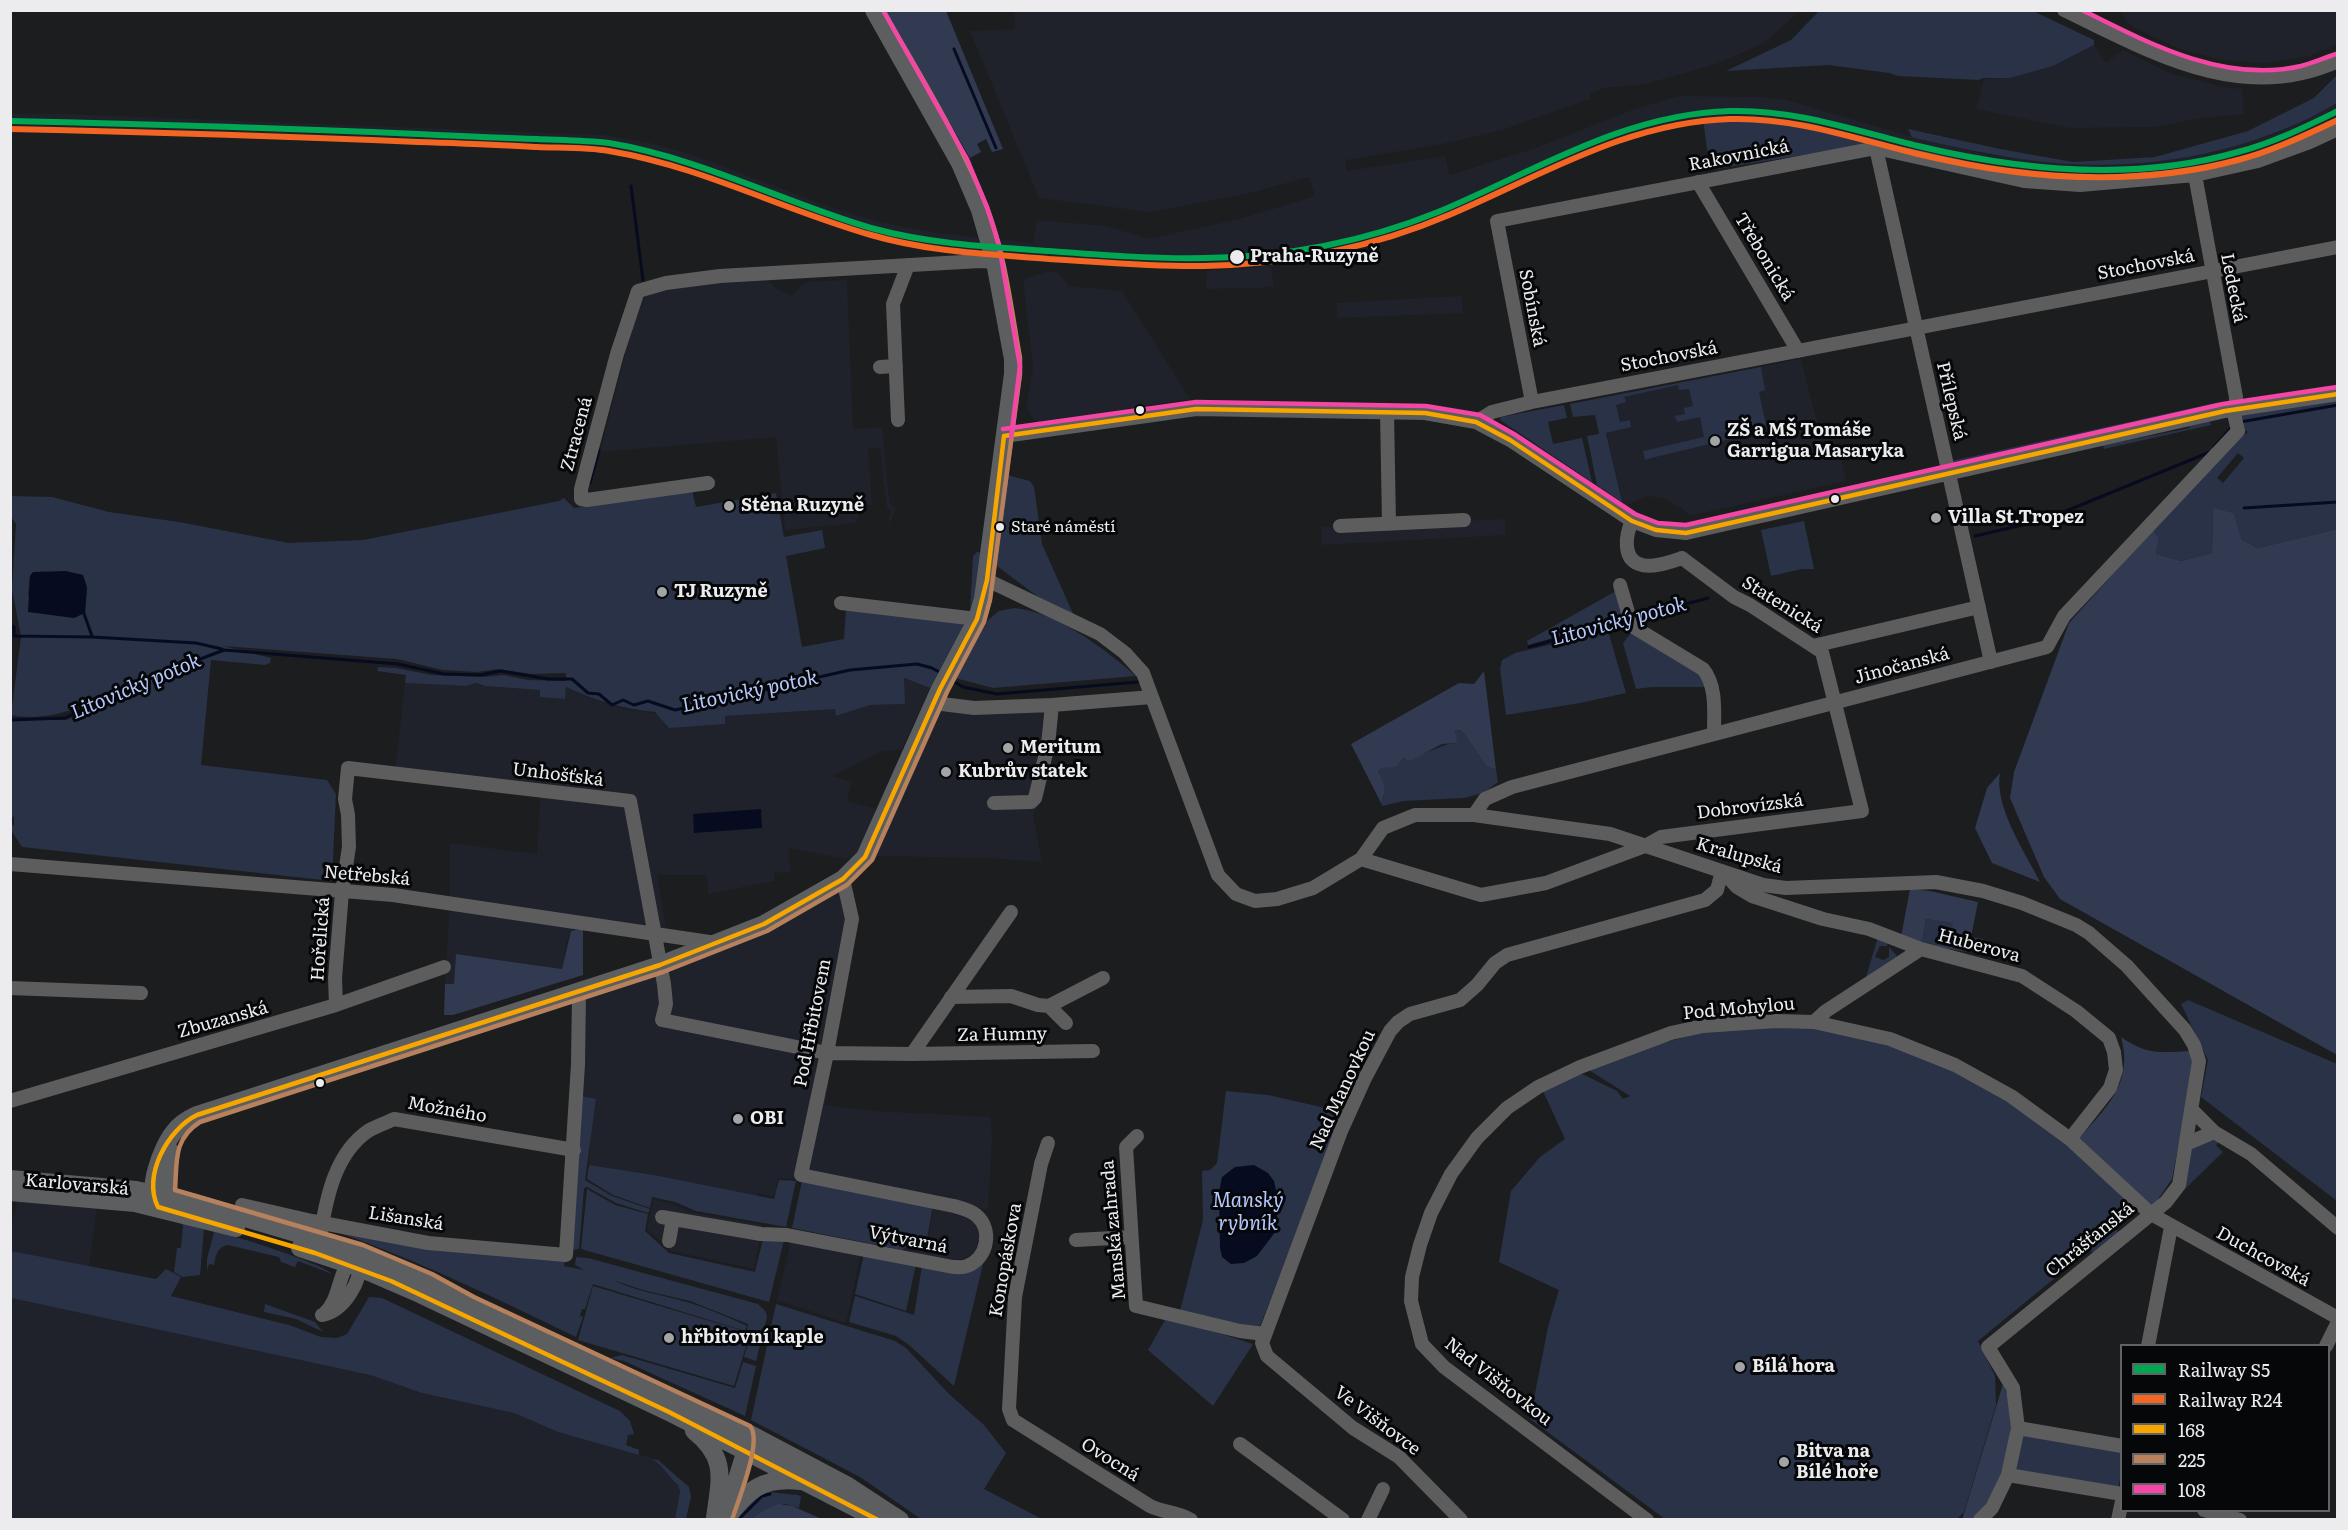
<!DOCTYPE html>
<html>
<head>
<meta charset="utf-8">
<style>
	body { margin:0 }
	#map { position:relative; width:2348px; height:1530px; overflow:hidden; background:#1c1d1e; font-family:Literata,serif }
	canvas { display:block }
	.frame { position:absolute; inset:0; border:12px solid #ececef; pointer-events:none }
	.legend { position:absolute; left:2120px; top:1344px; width:210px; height:168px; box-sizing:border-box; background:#060708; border:2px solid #626364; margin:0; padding:8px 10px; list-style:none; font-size:18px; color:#ececef }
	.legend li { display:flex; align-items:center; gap:12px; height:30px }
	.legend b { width:30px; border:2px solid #626364 }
</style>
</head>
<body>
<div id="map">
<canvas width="2348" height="1530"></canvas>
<div class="frame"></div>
<ul class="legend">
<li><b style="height:8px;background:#00a651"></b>Railway S5</li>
<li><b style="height:8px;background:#f26522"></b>Railway R24</li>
<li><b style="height:8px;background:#f7a600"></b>168</li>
<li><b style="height:8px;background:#b6815c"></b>225</li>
<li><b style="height:8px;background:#f346a5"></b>108</li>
</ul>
</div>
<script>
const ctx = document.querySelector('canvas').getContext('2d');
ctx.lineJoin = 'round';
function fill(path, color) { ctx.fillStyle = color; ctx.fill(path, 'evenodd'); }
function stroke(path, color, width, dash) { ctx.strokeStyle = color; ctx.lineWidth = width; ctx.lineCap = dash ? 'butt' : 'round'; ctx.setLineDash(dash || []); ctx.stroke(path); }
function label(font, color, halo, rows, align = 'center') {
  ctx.font = font + ' Literata,serif'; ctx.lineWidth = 6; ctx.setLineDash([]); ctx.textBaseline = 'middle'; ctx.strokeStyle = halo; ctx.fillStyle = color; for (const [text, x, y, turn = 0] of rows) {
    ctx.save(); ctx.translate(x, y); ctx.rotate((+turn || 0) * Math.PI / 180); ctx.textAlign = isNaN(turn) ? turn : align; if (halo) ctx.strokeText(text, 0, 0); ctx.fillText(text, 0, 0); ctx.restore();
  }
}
const built = new Path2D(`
	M1015,11h785l-36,32 -48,21 -70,20 -43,4 -13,6v5l-88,31 -60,14 -96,16v11l99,-15 5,19 86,-27 96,-38 46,-14 81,1 28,3 132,39 71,16 65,8 55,1 37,-2 71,-11 57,-17 63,-31 -1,17 -57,28 -59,17 -110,14 -57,-1 -31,-4 -107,-21 -135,-32 -63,-3 -24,2 -41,7 -44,14 -161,74 -46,17 -55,17 -57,10 -53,7 -62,1 -183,-13 -87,-11 -80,-22 -139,-53 -38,-10 -47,-9 -372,-15 -218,-6 -1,-14h53l540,21 48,8 39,11 140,53 50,15 56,11 97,10 4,-23 69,6 43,13 94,-21 72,-22 -6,-19 -59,16 -100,19 -111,-14 -69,-167 45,-2z
	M2122,11h215v33l-28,12 -43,7 -44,-3 -43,-11 -44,-21 -10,-8z
	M2094,45l12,18 17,-13 46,23 54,14 19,2 2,25 -44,4 -44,9 -87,1 -93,-19 8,-30 26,-1 43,-12z
	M1271,266l3,20 -15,2 -53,1 1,-18z
	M1049,271l10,2 10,13 53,5 68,108 -151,23 -6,-3 -7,-12 7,-39 -10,-89z
	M765,278l13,12 14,6 8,-10 7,-4 40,-2 6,149 29,-2 6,63 2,13 6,5 -8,20 3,-18 -4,-1 -7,-61 -12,1 4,56 -10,1 -6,17 -71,7 -9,-93 -176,15 33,-129 14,-29 74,-13z
	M1461,296l2,17 -125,5 -2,-15z
	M1801,359l24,94 14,-3 7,31 -157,35 -7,-8 -19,-10 -16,-2 -20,9 -5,-3 -23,-104z
	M1505,519l1,16 -184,10 -1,-18z
	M903,678l27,10 -28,61 -22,3 -47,24 19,6 -5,19 29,8 -11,30 -11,17 -8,3 -57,-11 1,24 -16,1v8l-66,13 -1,-19h-50l9,52 -35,-1 -41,-7 -19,12 -5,12 -3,26 -107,-15 -2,31 -9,-1 5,-87v-54l87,11 4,-68 -146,-15 10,-88 61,3 11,-3v2l8,1 55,4 25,9 1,-12 21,10 36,12 102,14v-7l111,-7v7l34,-11 34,-1z
	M942,699l36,4 79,-4 -12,91 -2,10 -10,14 9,48 -53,-4 -112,-2 5,-25z
	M840,890l2,7 11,-5 4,27 -32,186 48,6 118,6 1,21 -4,72 -178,-40 1,-8 -13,-1 -3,18 -17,-1 -4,19 -16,-4 -1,3 -103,-21 -65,-10 2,-38 5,-28 -15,-3 4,-100 84,-23 83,-36z
	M18,1197l79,10 -8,60 -78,-16 1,-27z
	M653,1199l20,5 17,8 72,13 -8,44 -83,-18 -24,-22z
	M934,1206l36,9 7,9 3,13 -5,15 -12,7 -16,1 -37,-8 16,-3z
	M791,1240l70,14 -15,69 -69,-23z
	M11,1298l359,77 52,18 92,20 44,19 94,26 11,8 10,16 5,3 2,7 -5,28h-664z`);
const green = new Path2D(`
	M1820,10l213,1 61,29v5l-41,21 -43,12h-28l-3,2 -81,-4 -9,-3 -61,-8 -102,6 65,-31z
	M2337,75v28c-83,49 -186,68 -282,60 -46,-4 -91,-14 -136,-24l-7,-2 -4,-8 92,20 73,13 82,-5 93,-26 66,-33z
	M1718,118l45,1 44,6 109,28 107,21 31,4 57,1 110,-14 59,-17 57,-28 1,2 -25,14 -34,14 -84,22 -87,9 -82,-4 -154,-33 -162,26 -7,-50z
	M1761,367l4,23 -6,2 7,33 -7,2 1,5 -113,27 -2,1 -2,-9 61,-14 -4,-20 -23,5 -2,-6 10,-2 -1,-6 9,-2 -4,-17 -10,1 -1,-5 -54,12 2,5 -10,3 4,17 10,-2 1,7 -25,6 16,69 -25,-17 -10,-49 12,-2 -4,-19 -22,2 -3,-13z
	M2337,399v130l-79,19 -16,-8 -8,-27 -21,-4 -1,44 -31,8 -25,-7 3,-15 -6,-9 87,-92 8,-6 -6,-3 -1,-15zM2238,453l6,5 -21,25 -6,-5z
	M2219,402l2,4 -263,59 -7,-4z
	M1564,405l3,13 -19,4 5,22 29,-6 10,44 -92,-62 1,-3z
	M2210,421l1,4 -107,24 -1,-4 87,-17 -1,-2z
	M1007,475l23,6 4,6 8,57 33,74 -38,-22 -40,-30z
	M692,490l4,17 80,-14 8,44 38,-7 3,18 -39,8 16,91 42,-8 2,-30 116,14 1,3 -33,62 -26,-10 1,26 -35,1 -34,11 -1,-7 -110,7v8l-56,4 -14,-16c-32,-3 -59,-11 -89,-25l-1,12 -25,-2v-7l-55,-4 -9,-3 -10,3 -61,-3 1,-8 -29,-4 1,-4 18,1 36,7 54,2 17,-2 25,5 38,1v-8l-34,1 -35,-5 -19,3 -35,-2 -46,-11 -174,-13 48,12 -1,5 -5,2 -54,-5 -10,105 126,15 9,14 -4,87 -310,-34 -11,-17 -1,-4 4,-1v-8l-4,-1 1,-96h55l43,-16 -2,-7c-31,12 -62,25 -96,18l10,-78 -9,-48 4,-65 -5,-7v-21l41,1 57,15 70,10 110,21 74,-3 196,-39 5,-3 10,10zM33,572l54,15 -2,26 -57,-18 2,-19z
	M1804,521l10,48h-12l-31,7 -10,-46z
	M977,552l7,1 -3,28 -11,31 3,-56z
	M1616,591l9,27 -97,27 -1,-4z
	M1014,608c41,3 91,41 122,68l-143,12 -38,-10 33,-58 11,-9z
	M1608,631l18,62 -46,10 -74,12 -6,-46 2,-9 13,-7z
	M1632,632l72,42 6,13h-58l-16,2 -13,-46z
	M1458,730l6,3 22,33 10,4 2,12 -15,11 -19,5 -60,3 -22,5 -1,-3 3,-6 -6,-25 2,-5c17,-7 30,-10 47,-15 10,-3 17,-8 28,-9l-2,-12z
	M1926,919l28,4 -4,23 -28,-3z
	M1878,937l10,4 -1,5h-7l-5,11 8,3 6,-3v-10l8,9 -31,21z
	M2188,1000l149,64v137l-136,-104 7,-37 -27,-56z
	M1803,1025l101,23 74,31 78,54 75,69 -22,19 11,13 -25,20 -6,-4 -111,91 17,35 1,29 -32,107 -7,7h-292l-135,-100 18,-92 11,-37 -60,-28 12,-71 29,-34 25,-18 -22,-48 37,-18 37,18 6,8 7,-3 -41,-26c49,-20 101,-38 154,-44 20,-2 40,-1 60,-1z
	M1226,1091l42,4 75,17 -84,217 -79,-18 23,-91 -1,-49 8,-1 7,-7z
	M581,1096l15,3 -11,81 27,16 38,13 -2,4 -32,-10 -29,-16 -3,1 -5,61 -9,1z
	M2212,1136l7,5 -3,4 7,7 -39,38 7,-43z
	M589,1165l65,10 120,24 5,-19 17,1 -10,46 -90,-16 -21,-9 -23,-5 -2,11 -37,-13 -26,-16z
	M802,1181l131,25 -7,38h-15l-9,6 -110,-22z
	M587,1189l28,16 33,9 -3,17 24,22 86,19 8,-33 21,1 -15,62 -188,-53z
	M181,1221l23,7 -4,47 -17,2 -9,-5 3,-24h4l2,-22z
	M328,1229l237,31 -1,6 20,4 -9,-5 1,-8 12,1 170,46 8,8 1,5 -11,44 -12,-4 7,-24 -4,-3 1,-6 -58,-23 -47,-11 -30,-10c24,12 51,15 77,23 19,6 38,14 57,23l-2,5 -152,-47 -8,25h-3l-2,7 3,1 -7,20c-81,-39 -162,-79 -248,-108z
	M214,1232c15,1 112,33 118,42l-34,-13 -3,6 -14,-5 -2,-5 -51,-12c-11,2 -12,10 -14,20l-5,-1 -2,7v-12z
	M11,1251l145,28 10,-10 15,8 -10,19 118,29 32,12 16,1 10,-4 22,-37 13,1 238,113 10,10 4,13 -6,1 -2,10 13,5v5l-81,-23 -44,-19 -92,-20 -52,-18 -359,-77z
	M864,1254l52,10 -10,47 -51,-17z
	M983,1264l-29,122 -45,-41 -13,-9 -47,-14 6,-26 59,19 8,-49 43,8z
	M593,1286l157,47 -16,53 -156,-46z
	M265,1304l50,18 8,10 -27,-13 -32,-7z
	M776,1304l119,37 11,7 43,46 35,31 22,28 -22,36 58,30h-121l-61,-42 -109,-57z
	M1165,1320l29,5 59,19 -40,62 -65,-56z
	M622,1355l113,33 8,-26 13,4 -11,50 -121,-55 -14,-3z
	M2022,1433l99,19v22l-3,15 -102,-18z
	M652,1459l6,1 31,27 2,10 -5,22h-11l5,-27 -2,-7c-8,-5 -13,-19 -26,-26z
	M769,1492l29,3 3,2 -2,11 -14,-4 -21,6 -12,9 -17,1 24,-25z`);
const forest = new Path2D(`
	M885,11h61l57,138 -11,3 -6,-13 -9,5 4,8 -11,6z
	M2213,508l21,5 8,27 16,8 79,-19v526l-277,-156 -16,-22 -34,-79 4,-26 55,-149 84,-93 6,9 -3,15 25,7 31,-8z
	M1484,671l12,99 -10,-4 -22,-33 -5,-3 -5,1 3,7 -2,5 -13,1 -32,17 -7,-3 -8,9 -15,1 -2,4c7,11 9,20 3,31l-30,-59 108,-61 15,1z
	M2000,773c-6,34 25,79 40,109l-48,-19 -17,-35 12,-40z
	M1910,889l20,2 48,11 -7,35 12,2 -1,8 4,3 -18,-2 -1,4 -46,-8 -20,-7zM1926,919l27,4 -3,23 -28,-3z
	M580,929h3v46l-130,40h-9l1,-31h9l2,-30 106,15 9,-38z
	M2121,1037c27,19 40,15 71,14l2,14 -22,114 -20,29 -75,-67c28,-33 57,-56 44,-104z
	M2003,1384l4,10 5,27 -10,58 -16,27 -13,13 -11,1z
	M778,1504l14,2 30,13h-70l12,-9z`);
const water = new Path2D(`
	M66,571l17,4 4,12 -2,26 -11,5 -46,-6 2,-36 3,-4z
	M761,809l1,19 -68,5 -1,-19z
	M1254,1165l14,8 6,8 4,19 -2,31 -19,25 -13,7 -13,1 -9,-7 -2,-9 -1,-56 3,-15 13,-10z`);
const stream = new Path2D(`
	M954,49l42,99
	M631,186l12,94
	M2240,422l98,-17
	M2214,447l18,-20
	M590,483l9,-33
	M2244,508l94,-6
	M1975,536l69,-16 166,-68
	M83,611l9,25
	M1635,618l73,-20
	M10,626l4,1v9l78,1 104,6 26,6
	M1529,647l97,-27
	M951,680l12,7 34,7 141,-12
	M10,720l55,-2 83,-39 76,-29 174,14 46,10 36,1 21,-4 47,8h24l16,14 11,1 13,11 11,-5 11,5 14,-4 27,9 175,-40 67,-6 15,4 9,5
	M739,1519l23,-23 8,-2`);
const minor = new Path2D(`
	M2064,10c87,42 176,95 274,51
	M1876,148l115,514
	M1698,182l100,169
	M880,367l16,-1
	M1532,402l-35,-181 379,-73 148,33 56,4 115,-10 63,-14 52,-19 28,-13
	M1387,411l2,113
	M898,420l-5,-116 15,-39
	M1476,422l16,-10 40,-10 806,-155
	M1004,436l192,-27 229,4 51,9 34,18 122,81 24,9 30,3 539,-122 113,-17
	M708,483l-121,17 -6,-1v-10l36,-135 21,-63 28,-8 54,-7 260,-15 15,1
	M1632,521c-6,13 -10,37 7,43 12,5 31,-2 43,-6
	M1340,526l124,-6
	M987,580l113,54 25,19 18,20 75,202 18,19 19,7 22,-2 36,-11 48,-29 22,-31 32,-13h59l136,19 153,51 23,3 150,-6 47,9 39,12 54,22 13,8 38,33 58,64 9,15 5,16 -20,124 -13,17 -178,145 25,41 5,40 -10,47 -16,33 -12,12
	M1620,585l12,41 71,43c14,17 11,43 11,65
	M841,603l136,16
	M1813,646l166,-39
	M934,703l40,5 78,-3 100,-8
	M994,803l37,-1 4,-4 13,-53 4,-40
	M1474,815l11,-16 27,-12 535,-140 17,-31 174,-185 -3,-13 1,-21 -41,-222
	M1361,859l120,36 65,-12 99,-37 16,-9 201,-26 -40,-159 -72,-47 -16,-8 -52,-39
	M10,864l383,31 323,48
	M1724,873l13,14 15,9 71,23 46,10 52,20 101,27 54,35 33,27 5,14 2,18 -6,18 -40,51
	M10,988l131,5
	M951,997l60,-1 27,9 11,1 54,-28
	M336,1005l-1,-27 7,-86 7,-45 -1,-32 -3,-16 3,-31 282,33 34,183 2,20 -4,16 165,33 85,1 181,-3
	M1049,1006l17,17
	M1814,1022l12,-11 95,-62
	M912,1054l99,-142
	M10,1101l326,-96 108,-38
	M2191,1109l23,23
	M1137,1136l-11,11 10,159 104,25 24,3
	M1048,1143l-7,21 -26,133 -6,112 4,11 137,86c14,7 27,5 41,14
	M2186,1144l28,-12 37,22 87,74
	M242,1205l70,16 116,22 138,12 12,-191 1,-72
	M662,1217l99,17 26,1 166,32c4,0 10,1 14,-1 21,-8 26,-37 9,-51 -6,-5 -15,-7 -22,-9l-153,-31 26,-122 25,-134 -9,-40
	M321,1231c6,-36 15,-78 47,-100 8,-5 18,-8 26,-12l180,31
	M1076,1240l55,-3
	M669,1241l4,-22
	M324,1314c17,-15 13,-41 29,-56
	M322,1315c22,-4 40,-34 38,-55
	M2148,1346l23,-119
	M2326,1346l12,-24
	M2018,1428l104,18
	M1240,1444l103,76
	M2008,1475l114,19
	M2204,1510l36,10
	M1368,1520l15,-31
	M1461,1520l-62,-63 -46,-29 -86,-72 -5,-13 79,-212 23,-51 26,-49 8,-9 12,-8 50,-14 17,-15 18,-22 12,-8 198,-55 12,-10 5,-19
	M1647,1520l-203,-153 -22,-23 -11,-43 1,-24 8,-32 11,-32 20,-39 26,-36 30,-30 31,-21 42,-20 91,-34 32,-7 73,-5 38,1 76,17 65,26 56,31 59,43 81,75 187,104
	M2118,1520l4,-19`);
const major = new Path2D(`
	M10,1179l126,11 56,12 168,50 69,29 42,23 275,128 102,54 52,34
	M10,1192l125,11 101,25
	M162,1205l5,-9 3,-45
	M158,1207c-13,-15 4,-61 16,-75 6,-8 14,-13 23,-17l463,-150 104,-41 79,-45 22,-22 75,-168 37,-70 6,-20 30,-225v-15l-18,-97 -15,-52 -20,-47 -86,-153
	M300,1248l60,20 60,26 249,118 210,108
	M694,1431c34,27 26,48 21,87
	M727,1511l19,-61v-10
	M725,1520c23,-30 36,-43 75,-39`);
const bus1 = new Path2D(`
	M1004,436l192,-27 229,4 51,9 34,18 122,81 24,9 30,3 539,-122 113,-17
	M878,1520l-209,-108 -278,-131 -76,-28 -157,-46c-16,-31 10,-78 39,-92l463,-150 104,-41 79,-45 22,-22 75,-168 37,-70 10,-39 17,-144`);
const bus2 = new Path2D(`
	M732,1520c6,-20 31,-79 18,-94l-276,-129 -42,-23 -69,-29 -188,-55c2,-28 -2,-51 25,-68l463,-150 104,-41 80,-46 25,-25 75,-168 37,-70 6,-22 30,-226v-16c-9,-51 -15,-105 -34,-153 -27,-68 -67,-131 -103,-195`);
const bus3 = new Path2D(`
	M883,10l84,149 20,48 12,38 21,121 -9,71
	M2082,10c66,33 143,74 219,56 11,-3 23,-8 35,-12
	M1003,429l193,-27 230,4 54,9 34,19 121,80 23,9 28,2 537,-121 114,-17`);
const rail1 = new Path2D(`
	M10,121c136,3 272,7 408,13 40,2 80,4 119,5 24,1 49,1 72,4 91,15 174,59 262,85 58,16 118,19 178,23 52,4 104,8 156,7 80,-1 159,-16 233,-46 96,-40 185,-98 292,-101 65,-2 126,20 188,35 104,25 216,36 320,6 35,-9 67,-25 100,-41`);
const rail2 = new Path2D(`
	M10,129c136,3 272,7 408,13 40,1 79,3 119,5 24,1 49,0 72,4 91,15 174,59 262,84 58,17 118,19 178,24 52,3 103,8 155,7 85,-2 168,-18 245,-51 92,-39 178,-93 281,-96 65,-2 126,20 188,35 104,25 215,34 320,6 35,-9 67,-25 100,-40`);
const markers = [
	[1237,257,8,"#ececef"],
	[1140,410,5,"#ececef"],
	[1715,441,6,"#a3a4a6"],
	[1835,499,5,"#ececef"],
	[729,506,6,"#a3a4a6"],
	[1936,518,6,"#a3a4a6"],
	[1000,527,5,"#ececef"],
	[662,592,6,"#a3a4a6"],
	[1008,748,6,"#a3a4a6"],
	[946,772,6,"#a3a4a6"],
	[320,1083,5,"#ececef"],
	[738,1119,6,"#a3a4a6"],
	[669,1338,6,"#a3a4a6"],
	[1740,1367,6,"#a3a4a6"],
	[1784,1462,6,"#a3a4a6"]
];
const busNames = [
	["Staré náměstí",1011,527]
];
const streetNames = [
	["Rakovnická",1739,156,-11],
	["Třebonická",1764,257,59],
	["Stochovská",2146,265,-11],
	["Ledecká",2233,288,79],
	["Sobínská",1532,308,79],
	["Stochovská",1669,357,-11],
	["Přílepská",1951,401,77],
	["Ztracená",577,434,-75],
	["Statenická",1782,605,32],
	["Jinočanská",1902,666,-15],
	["Unhošťská",558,775,7],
	["Dobrovízská",1750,807,-7],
	["Kralupská",1739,856,16],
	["Netřebská",367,876,5],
	["Hořelická",321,939,-86],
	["Huberova",1979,946,15],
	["Pod Mohylou",1739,1009,-5],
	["Zbuzanská",223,1020,-16],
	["Pod Hřbitovem",813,1023,-79],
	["Za Humny",1002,1035,-1],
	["Nad Manovkou",1343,1090,-65],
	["Možného",447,1110,10],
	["Karlovarská",77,1185,5],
	["Lišanská",406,1219,9],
	["Manská zahrada",1114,1230,-95],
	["Výtvarná",908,1240,11],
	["Chrášťanská",2090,1240,-39],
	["Duchcovská",2263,1257,29],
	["Konopáskova",1006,1260,-80],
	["Nad Višňovkou",1498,1382,38],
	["Ve Višňovce",1377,1421,37],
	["Ovocná",1110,1460,32]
];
const stopNames = [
	["Praha-Ruzyně",1250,257]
];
const poiNames = [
	["ZŠ a MŠ Tomáše",1727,431],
	["Garrigua Masaryka",1727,452],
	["Stěna Ruzyně",741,506],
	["Villa St.Tropez",1948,518],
	["TJ Ruzyně",674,592],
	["Meritum",1020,748],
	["Kubrův statek",958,772],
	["OBI",750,1119],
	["hřbitovní kaple",681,1338],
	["Bílá hora",1752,1367],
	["Bitva na",1796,1452],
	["Bílé hoře",1796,1473]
];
const waterNames = [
	["Litovický potok",1619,622,-15],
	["Litovický potok",136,687,-23],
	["Litovický potok",750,692,-12],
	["Manský",1248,1201],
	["rybník",1248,1224]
];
fill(built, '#1f222a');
fill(green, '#2a3248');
fill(forest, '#323a52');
fill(water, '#070b20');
stroke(stream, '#070b20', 3);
stroke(minor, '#5d5d5d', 14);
stroke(major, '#5d5e5f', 18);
stroke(bus1, '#f7a600', 4.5);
stroke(bus2, '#b6815c', 4.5);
stroke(bus3, '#f346a5', 4.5);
stroke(rail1, '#00a651', 6);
stroke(rail2, '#f26522', 6);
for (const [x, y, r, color] of markers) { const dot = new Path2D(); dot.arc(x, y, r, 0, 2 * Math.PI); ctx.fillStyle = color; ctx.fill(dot); stroke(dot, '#060708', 2); }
label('16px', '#ececef', '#060708', busNames, 'left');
label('18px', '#ececef', '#060708', streetNames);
label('bold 18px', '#ececef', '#060708', stopNames, 'left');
label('bold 18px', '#ececef', '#060708', poiNames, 'left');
label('italic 20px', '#b6c8fe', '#060708', waterNames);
</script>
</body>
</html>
